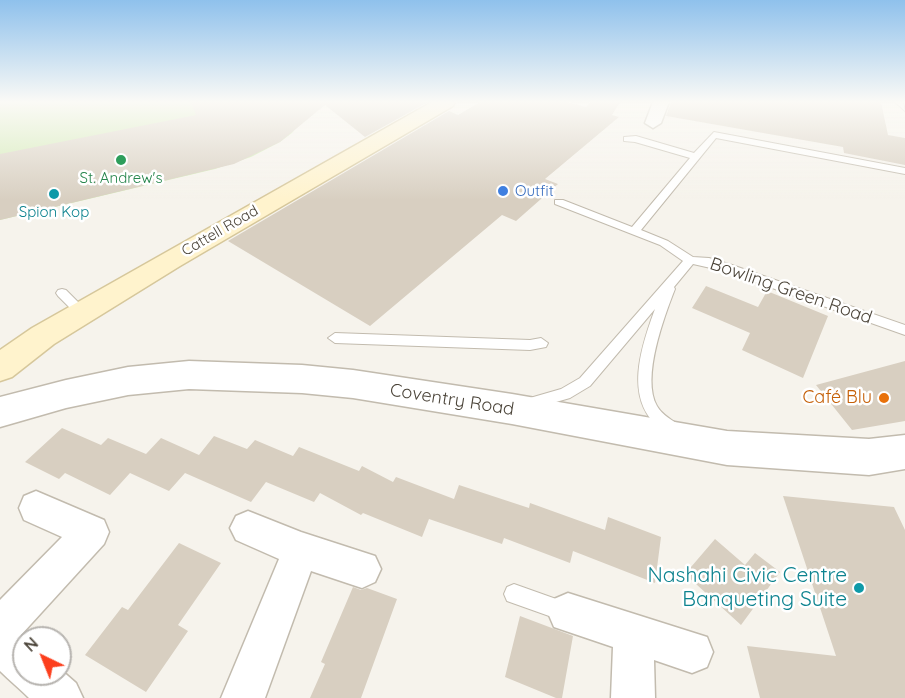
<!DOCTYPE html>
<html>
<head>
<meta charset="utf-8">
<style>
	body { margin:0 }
	#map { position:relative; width:905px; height:698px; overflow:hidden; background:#f6f3ec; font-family:Quicksand,sans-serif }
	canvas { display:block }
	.north { position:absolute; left:12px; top:626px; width:60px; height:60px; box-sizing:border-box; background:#fff; border:2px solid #b7b4b0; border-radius:50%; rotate:317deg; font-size:16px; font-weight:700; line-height:24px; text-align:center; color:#4b4439 }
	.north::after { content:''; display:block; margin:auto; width:21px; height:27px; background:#fc3f1d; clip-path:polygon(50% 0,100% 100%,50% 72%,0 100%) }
</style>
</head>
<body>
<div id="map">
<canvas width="905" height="698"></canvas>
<div class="north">N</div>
</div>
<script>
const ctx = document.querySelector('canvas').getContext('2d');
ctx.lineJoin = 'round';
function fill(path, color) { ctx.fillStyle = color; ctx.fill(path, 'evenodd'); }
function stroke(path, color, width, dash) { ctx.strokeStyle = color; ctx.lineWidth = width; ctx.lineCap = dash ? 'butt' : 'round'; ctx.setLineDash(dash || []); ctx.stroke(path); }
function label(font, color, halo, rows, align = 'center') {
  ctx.font = font + ' Quicksand,sans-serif'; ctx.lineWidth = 5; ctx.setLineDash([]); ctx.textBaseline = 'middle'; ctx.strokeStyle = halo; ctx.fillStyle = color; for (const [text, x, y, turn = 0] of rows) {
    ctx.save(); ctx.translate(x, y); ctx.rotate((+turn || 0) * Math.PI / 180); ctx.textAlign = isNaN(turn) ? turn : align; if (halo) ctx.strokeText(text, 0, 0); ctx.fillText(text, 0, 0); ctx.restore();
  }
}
const green = new Path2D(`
	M0,102h306v8l-6,13 -8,10 -12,9 -29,15 -36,12 -215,51z`);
const building = new Path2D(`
	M191,102h237l-63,35 -40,-32 -45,37 -46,22 -234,56v-66l196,-39z
	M480,102h88l18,5 4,-5h30l-8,13 7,2 -74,62 13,5 -42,37 -14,-6 -132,111 -142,-85 221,-130 9,4z
	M671,102h210l7,33 17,3v27l-61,-12 -1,-6 -177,-31z
	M706,286l52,21 9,-16 61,25 -25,62 -61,-28 8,-17 -58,-25z
	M905,361v60l-53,9 -36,-45z
	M62,428l39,17 7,-7 38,16 15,-16 38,17 15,-19 33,13 8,-9 38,16 6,-9 60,24 3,-5 31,16 3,-5 58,22 5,-14 70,23 1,-5 75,27 3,-13 53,20 -6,46 -82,-32 -3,12 -66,-25 -2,6 -73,-25 -7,18 -59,-24 -2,2 -41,-22 -6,9 -48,-20 -15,20 -66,-29 -16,18 -39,-18 -20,22 -45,-22 -6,6 -34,-17z
	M783,496l111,11 11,23v168h-145l-13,-52 89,10z
	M715,539l30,26 10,-12 25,19 -39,53 -56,-51z
	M179,543l42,20 -43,62 10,6 -42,61 -61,-37 37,-48 6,3z
	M353,587l8,3 6,-2 30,11 -36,99h-51l15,-34 -4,-2z
	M520,616l53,20 -11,62h-6l-51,-21z`);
const service = new Path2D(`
	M895,102h8l2,9z
	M714,132l191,36v6l-189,-36 -75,92 27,11 25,16 16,1 23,7 173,60v10l-181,-64 -31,-7 -19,23 1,2c-11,28 -34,89 -18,117 5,9 16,15 24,20l3,5 -3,5c-8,3 -13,-2 -20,-7 -38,-29 -20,-82 -6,-120l-65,77 -20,12 -42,12 -5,-2 -2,-4 2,-4 38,-11 19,-11 103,-117 -23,-16 -105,-41v-4h8l69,27 58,-69 -55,-16 -11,-1v-4l12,-1 58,17z
	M62,289l4,1 20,20 2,3 -2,3h-8l-20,-20 -2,-3 2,-3z
	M335,333l195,7 11,-2 7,5 -2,4 -16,3 -195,-7 -7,-5z
	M514,584l59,21 3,7 -3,7 -7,3 -59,-21 -3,-7 3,-7z`);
const minor = new Path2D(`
	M653,102h16l-8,21 -8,5 -8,-5z
	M36,491l68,29 5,12 -5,12 -83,91 3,3v36h36v-5l16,14 7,15h-54c-10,-10 -19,-17 -29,-27v-71l62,-63 -38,-17 -5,-12 5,-12z
	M248,511l53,21 74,24 6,13 -6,13 -13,6 -51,-17 -46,127h-44l58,-139 -43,-19 -6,-12 6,-12z
	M568,593l139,44 6,15 -6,15 -15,6 -38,-13 1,38h-44l2,-51 -59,-20 -6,-14 6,-14z`);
const tertiary = new Path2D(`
	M189,361l113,4 51,5 159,24 215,37 142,8 36,-4v34l-36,6 -142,-10 -215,-41 -159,-26 -51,-5 -113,-4 -61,6 -62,13 -66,19v-30l66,-17 62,-13z`);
const secondary = new Path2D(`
	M432,102h23l-2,4 -273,160 -126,78 -42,33 -12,4v-31l32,-22z`);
const markers = [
	[121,160,6,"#2e9e5b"],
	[503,191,6,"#3f7fe0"],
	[54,194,6,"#0f9aa8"],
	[884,398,6,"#e8710a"],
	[859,588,6,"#0f9aa8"]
];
const farLeisurenames = [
	["St. Andrew's",121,178]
];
const farShopnames = [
	["Outfit",515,191]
];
const farCulturenames = [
	["Spion Kop",54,212]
];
const farStreetnames = [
	["Cattell Road",220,231,-30]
];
const streetNames = [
	["Bowling Green Road",791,291,19],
	["Coventry Road",452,400,9]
];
const foodNames = [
	["Café Blu",872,398]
];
const nearCulturenames = [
	["Nashahi Civic Centre",847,576],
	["Banqueting Suite",847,600]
];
fill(green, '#d2eab5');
fill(building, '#d8cfc1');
stroke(service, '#c2bbae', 2);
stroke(minor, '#c2bbae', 3);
stroke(tertiary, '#c2bbae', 3);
stroke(secondary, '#d6c79b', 3);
fill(service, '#fff');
fill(minor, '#fff');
fill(tertiary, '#fff');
fill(secondary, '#fff3cd');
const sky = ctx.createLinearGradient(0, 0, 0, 200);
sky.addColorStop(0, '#8fc1ec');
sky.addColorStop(0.51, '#fbfaf6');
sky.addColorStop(1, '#fbfaf600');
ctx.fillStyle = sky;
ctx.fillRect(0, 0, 905, 200);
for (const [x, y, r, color] of markers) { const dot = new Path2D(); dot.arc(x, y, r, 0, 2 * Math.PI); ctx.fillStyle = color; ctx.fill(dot); stroke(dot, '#fff', 2); }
label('15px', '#27864d', '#fff', farLeisurenames);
label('15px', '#366cbe', '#fff', farShopnames, 'left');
label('15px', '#0d838f', '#fff', farCulturenames);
label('15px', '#4b4439', '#fff', farStreetnames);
label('18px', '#4b4439', '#fff', streetNames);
label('18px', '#c56008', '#fff', foodNames, 'right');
label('21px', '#0d838f', '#fff', nearCulturenames, 'right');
</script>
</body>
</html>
